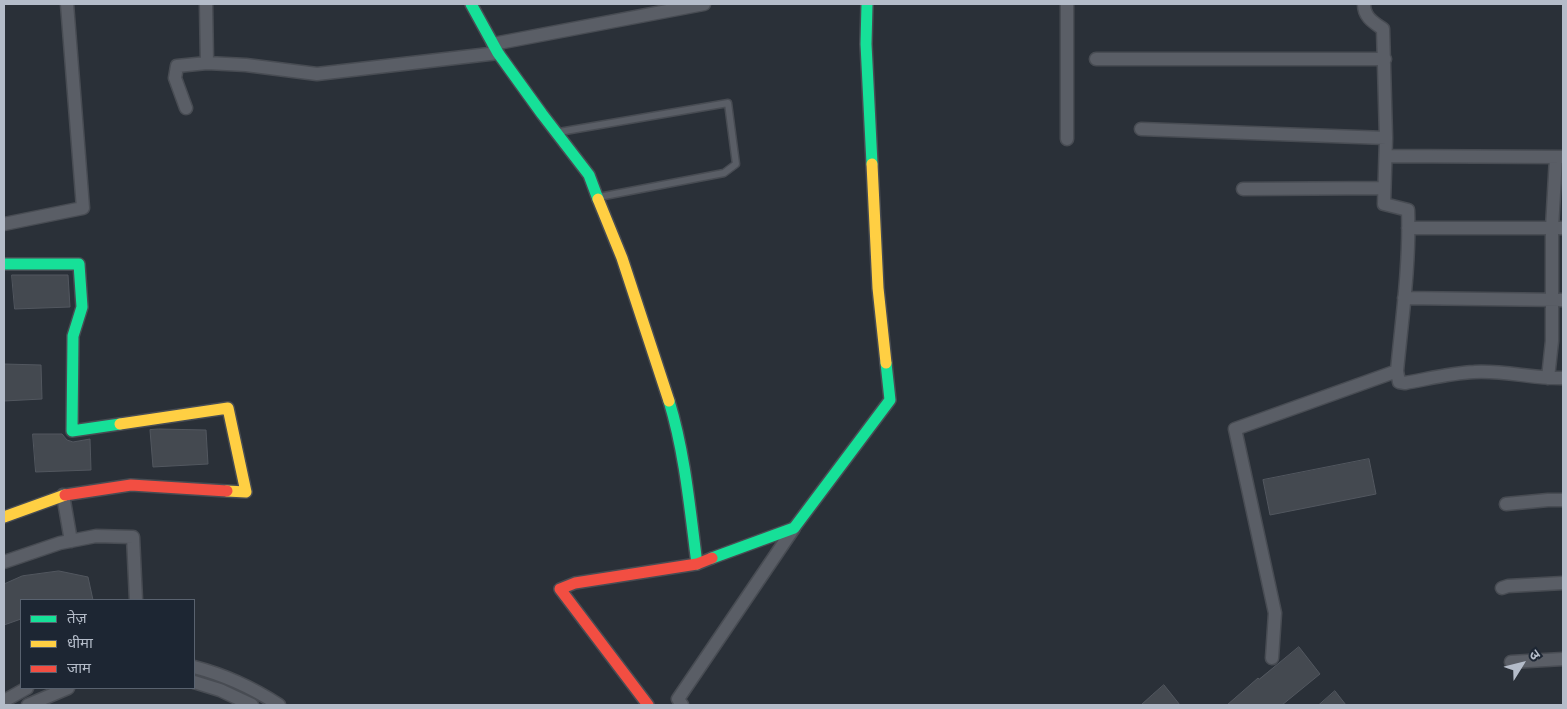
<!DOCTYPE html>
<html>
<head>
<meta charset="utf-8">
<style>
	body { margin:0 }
	#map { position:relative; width:1567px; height:709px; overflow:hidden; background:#2a3038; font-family:Figtree,"Noto Sans Devanagari",sans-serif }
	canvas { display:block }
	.frame { position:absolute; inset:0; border:5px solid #b4bcc9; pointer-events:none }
	.legend { position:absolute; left:20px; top:599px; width:175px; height:90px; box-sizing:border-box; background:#1d2633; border:1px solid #59626f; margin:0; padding:6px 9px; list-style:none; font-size:15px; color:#b4bcc9 }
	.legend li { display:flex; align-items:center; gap:10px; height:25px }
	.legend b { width:25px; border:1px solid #59626f }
	.north { position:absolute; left:1497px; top:639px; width:50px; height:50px; -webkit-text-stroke:4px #1d2633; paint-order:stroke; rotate:54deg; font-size:14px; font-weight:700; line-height:20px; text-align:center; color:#b4bcc9 }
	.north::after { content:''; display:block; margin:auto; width:18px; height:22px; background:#b4bcc9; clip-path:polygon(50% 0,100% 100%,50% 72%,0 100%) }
</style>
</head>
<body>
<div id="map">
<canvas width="1567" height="709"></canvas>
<div class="frame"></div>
<ul class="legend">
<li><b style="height:6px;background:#16e098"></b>तेज़</li>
<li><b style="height:6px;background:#ffcf43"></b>धीमा</li>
<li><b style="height:6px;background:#f24e42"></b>जाम</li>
</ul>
<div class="north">उ</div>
</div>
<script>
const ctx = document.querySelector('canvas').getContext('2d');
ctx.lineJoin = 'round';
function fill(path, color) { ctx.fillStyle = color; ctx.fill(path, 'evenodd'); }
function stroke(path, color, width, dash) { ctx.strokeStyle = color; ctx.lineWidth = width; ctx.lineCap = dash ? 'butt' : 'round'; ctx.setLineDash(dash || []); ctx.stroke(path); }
const building = new Path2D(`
	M12,275h56l2,32 -55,2z
	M4,364l37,1 1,34 -38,2z
	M159,429l47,1 2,34 -55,3 -3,-37z
	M33,434h29l5,6 6,2 17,-3 1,31 -55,2z
	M1369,459l7,35 -106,21 -7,-35z
	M59,571l29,6 5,23h-72v19l-17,6v-41l18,-8z
	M1299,647l21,27 -38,31h-55l31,-27 1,1z
	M1164,685l16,20h-39l11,-10z
	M1335,691l11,14h-27z`);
const lane = new Path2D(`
	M559,132l169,-29 8,61 -12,9 -125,24`);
const street = new Path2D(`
	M206,4l1,59
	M1364,4c0,13 9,18 19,25l3,109 -2,66 24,6c2,54 -6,108 -11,161l2,11 6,1c23,-4 46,-10 69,-11 30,-2 60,7 89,6
	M493,44l211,-40
	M1096,59h289
	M186,108l-11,-30 2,-12 30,-3 39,2 71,9 181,-21
	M1141,129l245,9
	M1067,139v-135
	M1386,156l177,1
	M1243,189l141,-1
	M4,224l79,-16 -16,-204
	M1408,228h144l4,-71
	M1404,298l159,2
	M1548,378l4,-37v-113h11
	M63,495l8,46
	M1506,504l42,-4h15
	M4,562l56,-19 36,-7 37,1 3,63
	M1502,588l6,-2 55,-3
	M1272,658l3,-45 -40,-184 162,-58
	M1511,662l52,-3
	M194,667c31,8 59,21 85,38
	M194,682l26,8 32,15
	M4,701l23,-13
	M28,705l40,-17
	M682,705l-4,-6 116,-171`);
const fast = new Path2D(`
	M471,4l27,49 44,61 47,61 9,24
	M867,4l-1,40 6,120
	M4,264h75l3,43 -9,29 -1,95 48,-7
	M669,401c16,52 21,109 28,163
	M712,558l82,-30 96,-128 -4,-37`);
const slow = new Path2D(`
	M872,164l6,124 8,75
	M598,199l24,59 47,143
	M120,424l108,-16 18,84 -19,-1
	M4,517l61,-22`);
const jam = new Path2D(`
	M65,495l66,-10 96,6
	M648,705l-88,-116 15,-6 122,-19 15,-6`);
fill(building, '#444950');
stroke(building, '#52575f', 1);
stroke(lane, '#484c53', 9);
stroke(street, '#484c53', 15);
stroke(fast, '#484c53', 14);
stroke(slow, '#484c53', 14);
stroke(jam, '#484c53', 14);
stroke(lane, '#5a5e66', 6);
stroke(street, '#5a5e66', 12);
stroke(fast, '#16e098', 11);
stroke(slow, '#ffcf43', 11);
stroke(jam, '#f24e42', 11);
</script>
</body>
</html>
